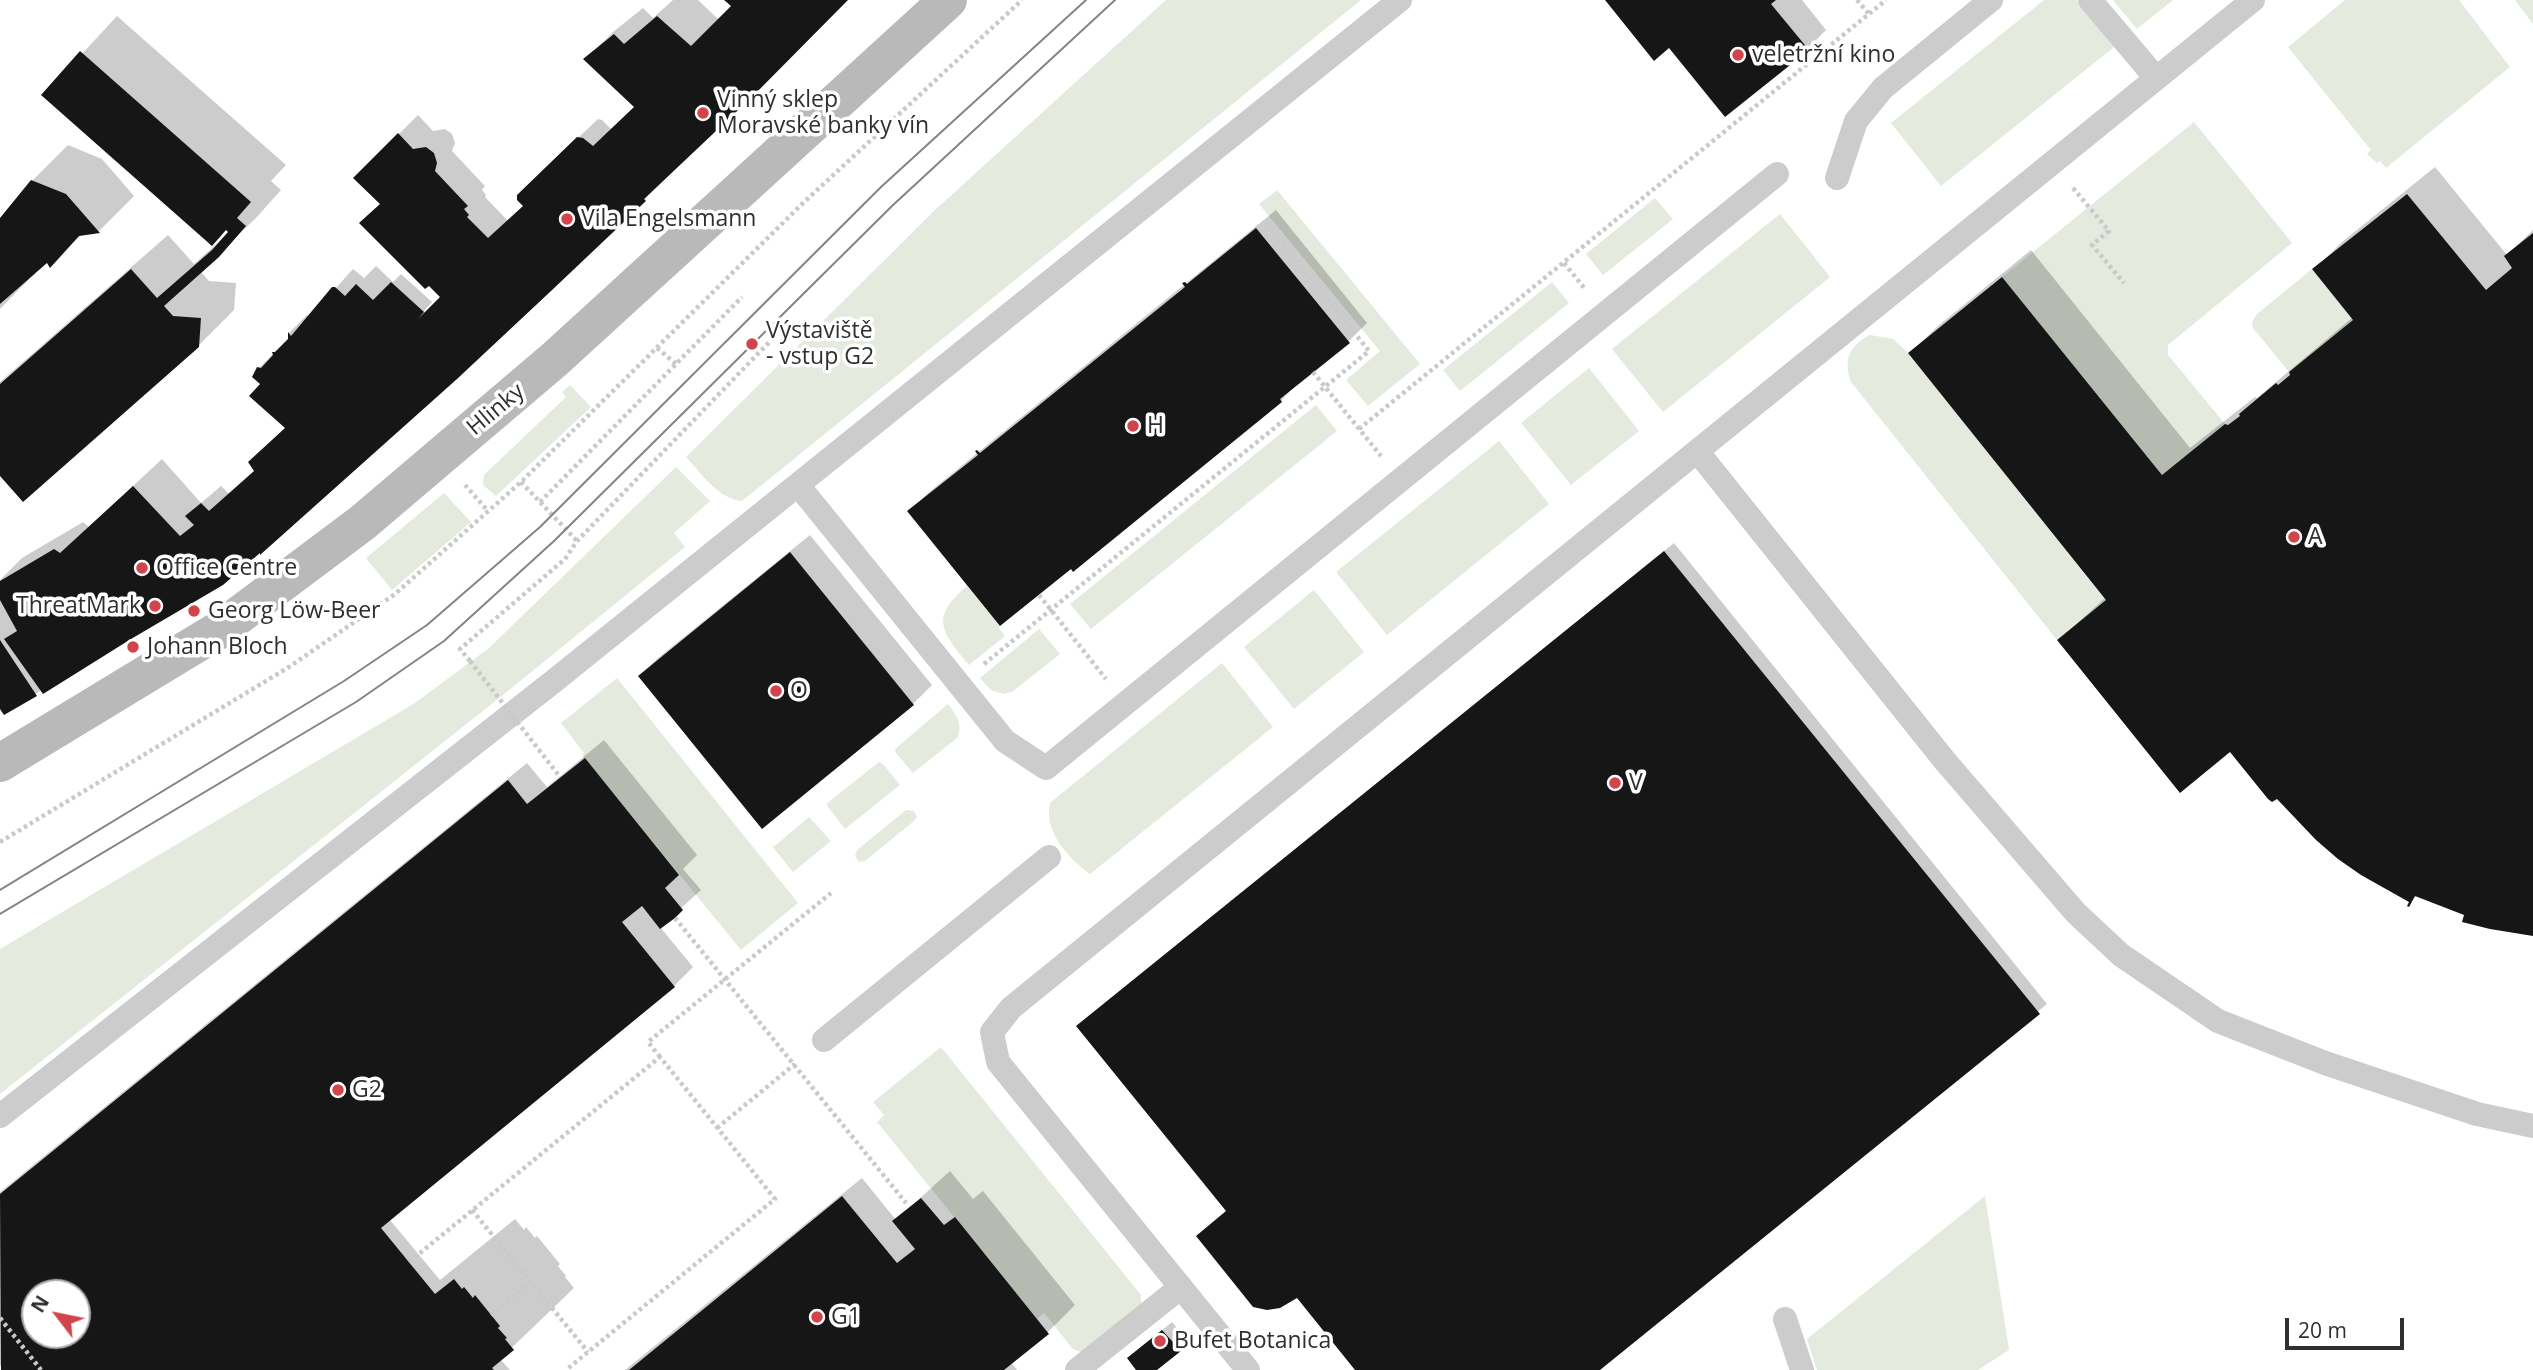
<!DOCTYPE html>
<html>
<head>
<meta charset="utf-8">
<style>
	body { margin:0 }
	#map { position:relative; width:2533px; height:1370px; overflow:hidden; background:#fff; font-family:"Open Sans",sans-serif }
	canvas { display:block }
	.north { position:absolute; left:21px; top:1279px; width:70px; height:70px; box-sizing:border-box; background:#fff; border:2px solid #acacac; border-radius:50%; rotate:302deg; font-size:19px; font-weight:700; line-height:28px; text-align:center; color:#2f2f2f }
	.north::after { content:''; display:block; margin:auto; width:24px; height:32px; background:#d2444b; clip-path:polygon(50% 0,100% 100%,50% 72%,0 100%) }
	.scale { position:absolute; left:2285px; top:1318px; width:119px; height:32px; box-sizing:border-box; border:4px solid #2f2f2f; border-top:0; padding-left:9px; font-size:21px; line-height:24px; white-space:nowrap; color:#2f2f2f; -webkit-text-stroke:5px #fff; paint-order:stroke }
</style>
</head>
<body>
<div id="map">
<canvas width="2533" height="1370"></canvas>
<div class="north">N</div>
<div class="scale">20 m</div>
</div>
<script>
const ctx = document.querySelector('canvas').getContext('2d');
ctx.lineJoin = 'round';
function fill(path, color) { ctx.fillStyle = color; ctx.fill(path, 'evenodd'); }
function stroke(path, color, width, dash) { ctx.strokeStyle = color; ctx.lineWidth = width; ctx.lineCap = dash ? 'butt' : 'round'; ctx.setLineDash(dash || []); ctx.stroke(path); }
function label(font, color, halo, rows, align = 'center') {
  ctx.font = font + ' "Open Sans",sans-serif'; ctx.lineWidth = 7; ctx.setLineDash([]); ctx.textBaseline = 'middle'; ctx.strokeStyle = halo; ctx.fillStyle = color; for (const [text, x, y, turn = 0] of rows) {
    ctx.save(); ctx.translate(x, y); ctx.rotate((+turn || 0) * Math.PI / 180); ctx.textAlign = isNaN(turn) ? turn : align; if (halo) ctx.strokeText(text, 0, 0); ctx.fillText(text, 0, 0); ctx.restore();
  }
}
const green = new Path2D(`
	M1166,0h195l-619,501c-24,-2 -41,-28 -56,-44l249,-247z
	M2044,0h33l37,47 -173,139 -50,-63z
	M2113,0h60l-36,29z
	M2345,0h114l51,67 -124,101 -6,-7 -3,2 -10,-9 4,-4 -83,-103z
	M2515,0h18v24z
	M2194,122l98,121 -124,102v10l57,69 -63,51 -160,-198z
	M1277,190l143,174 -52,42 -22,-26 34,-29 -121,-147z
	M1655,198l18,21 -70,56 -17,-21z
	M1780,214l50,63 -167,135 -51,-63z
	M2312,269l41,51 -64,52 -36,-44 -1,-6 5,-8z
	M1552,282l17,21 -109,88 -17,-21z
	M1870,335l23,4 15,14 198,247 -49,40 -206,-258c-8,-22 -2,-36 19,-47z
	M1589,368l50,63 -68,54 -50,-62z
	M570,385l21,22 -95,89 -13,-11 1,-10 82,-78 -4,-5z
	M1316,405l21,26 -246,198 -21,-25z
	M1499,441l50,63 -162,131 -51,-63z
	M676,467l34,34 -36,32 11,14 -182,148 -503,399v-145l415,-246 74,-55z
	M444,493l27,29 -79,68 -26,-32z
	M967,586l33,40 -1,2 6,8 -36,29c-27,-33 -40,-47 -2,-79z
	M1314,590l50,62 -70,57 -50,-62z
	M1039,629l21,25 -48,38 -9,2 -12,-4 -11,-12z
	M1222,663l51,64 -183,147c-21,-15 -47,-43 -40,-71z
	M617,678l181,225 -57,47 -159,-195 2,-2 -23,-30z
	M948,704c9,13 15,19 9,34l-44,35 -17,-20 -1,-4z
	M879,762l4,2 17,21 -55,44 -19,-25z
	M906,810l8,1 3,6 -3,4 -49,40 -6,1 -4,-6 2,-6z
	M809,817l22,24 -38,31 -21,-26h3z
	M941,1047l200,248v10l-60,47 -8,-3 -29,-36 -7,6 -160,-197 7,-7 -11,-13z
	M1985,1196l24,154 -31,20h-161l-10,-31z`);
const shadow = new Path2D(`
	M673,0h25l21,20 14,-14 -6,-6h119l-202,200 -608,494 -36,12v-126l22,-22 61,-36 6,5 73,-68 39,44 20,-17 8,8 27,-24 30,-43 -23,-43 -4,-16 30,-30v-5l18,-18 3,2 43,-48 11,9 12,-12 17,16 8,-8 31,28 -8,9 2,3 17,-17 -61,-94 -27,-25 63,-63 15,16 12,-2 7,5 3,9 -3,8 33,35 -3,4 4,5 -1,2 23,24 17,-16 13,-29 60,-57 4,1 10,10 24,-23 -50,-48 27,-27 30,-24 10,10z
	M1607,0h195l24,30 -18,18 -139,-2z
	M117,16l169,149 -15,16 10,9 -26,29 -55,52 9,10 27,2 -2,27 -36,36 -198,127v-91l168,-147 26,29 36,-32 -186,-137z
	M68,145l34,14 32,37 -35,35 -17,3 -32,31 -3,-4 -47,48v-88l32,-40z
	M2435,167l72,88 26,-25v705l-116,-40 -6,6 -181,-151 -171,-110 47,-43 -196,-244 28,-27 93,-76 159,198 65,-51 2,1 96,-81 -39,-47 28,-28z
	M1276,210l91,113 -18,18 -50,40 -18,20 -371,111 18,-19z
	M810,535l122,150 -19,19 -151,123 -122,-151 18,-18z
	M1674,543l373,461 -450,366h-240l-269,-353z
	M604,740l93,115 -14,14 18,21 -41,37 33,40 -19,19 -284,234 50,60 75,-61 9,11 2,-3 9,11 2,-2 23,28 -2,2 8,10 -1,1 9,11 -74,71 10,11h-506l-4,-5v-173l527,-429 20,24zM35,1293h42v42h-42z
	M950,1171l23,28 10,-8 92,114 -28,28 -36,29 6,8h-392l237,-192 34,42z
	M1172,1322l16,19 -34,29h-16v-20z`);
const building = new Path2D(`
	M724,0h124l-96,97 -108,102 2,2 -95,90 -94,88 -197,176v-2l-37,32 -92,54 -88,55 -39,-55 13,-8 -17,-31v-19l54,-32 6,4 73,-67 47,50 14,-11 -9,-9 16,-13 8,8 45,-40 -6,-9 37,-34 -36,-32 11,-12 -8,-7 5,-10 4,1 12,-13 -1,-3h3l13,-13v-7l3,4 41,-49h3l10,9 11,-12 17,16 18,-18 33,30 -6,7 22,-22 -11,-11 -4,3 -66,-66 21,-19 -27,-26 45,-45 15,16 13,-2 8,6 3,10 -2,8 33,35 -4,3 5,6 -2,2 21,21 35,-32 -6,-6v-5l60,-58 6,1 10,8 41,-39 -51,-48 31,-25 10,10 33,-28 34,30 40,-40z
	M1605,0h171l-5,4 38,46 -84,67 -56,-69 -15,13z
	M80,51l171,151 -14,16 9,8 -27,31 -55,49 9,10 28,2 -2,29 -176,155 -23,-26v-92l131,-115 26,29 55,-48 16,-18 -2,-2 -14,16 -171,-151z
	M31,180l35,14 34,39 -21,3 -29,32 -3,-5 -47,41v-86z
	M2407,194l79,96 26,-22 -8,-12 29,-23v703l-43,-7 -28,-7 2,-7 -49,-19 -6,11 -2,-1 2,-4 -48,-27 -23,-16 -22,-19 -39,-41 -5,3 -4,-3 -38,-47 -50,41 -123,-153 49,-40 -198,-247 94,-76 160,198 63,-51 3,1 12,-9 -1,-2 37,-31 2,2 12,-10 -1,-3 64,-52 -41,-51z
	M1256,228l94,115 -70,56 2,3 -209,170 -2,-3 -71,57 -93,-115 71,-56 -3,-4 2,-1 3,3 205,-166 -3,-4 3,-1 2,2z
	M1664,551l376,463 -440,356h-245l-58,-72 -17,10 -13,2 -14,-3 -57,-71 30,-25 -150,-185z
	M790,552l124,153 -152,124 -124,-153z
	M0,640l37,56 -33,19 -4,-6z
	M585,758l94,117 -14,13 18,22 -8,8 -15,11 -18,-23 -20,16 53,65 -294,241 54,66 19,-15 8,10 2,-2 9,11 2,-3 25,31 -2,2 9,10 -2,1 9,11 -22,18 2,2h-493l-1,-176 508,-414 19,24zM35,1293h42v42h-42z
	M842,1196l55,67 18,-14 -23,-28 29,-23 23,27 11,-8 94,117 -45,36h-375z
	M1162,1330l19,21 -24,19h-21l-9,-12z`);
const path = new Path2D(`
	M1857,0l12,14
	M2073,188l36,43 -17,14 32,38
	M1564,263l21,26
	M657,348l19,16
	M1313,372l68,84
	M1359,429l527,-429
	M521,482l56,59
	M465,485l23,26
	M540,502l202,-205
	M1039,595l67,84
	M470,661l-10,-12 105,-90 12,-18 201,-208
	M984,664l385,-313 -103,-128
	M0,842l289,-175 106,-73 126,-112 280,-277 221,-205
	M675,918l231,285
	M660,1057l-12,-15 183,-149
	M717,1128l78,-64
	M472,1210l116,142
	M409,1262l251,-205 115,142 -209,171
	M491,1315l40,-33
	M0,1318l41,52`);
const lane = new Path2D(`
	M2090,0l66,78
	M1837,178l19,-57 27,-33 108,-88
	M1697,451l248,310 131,152 45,42 97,66 107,42 152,51 56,12
	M798,485l207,256 41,27 731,-594
	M824,1040l225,-183
	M0,1116l554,-435 846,-681
	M1785,1319l17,51
	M1077,1370l104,-83
	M1248,1370l-250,-308 -6,-30 19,-24 1242,-1008`);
const secondary = new Path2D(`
	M0,763l219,-133 143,-107 193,-164 393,-359`);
const tram = new Path2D(`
	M0,890l344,-209 83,-56 113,-98 341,-340 205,-187
	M0,914l356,-212 88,-61 110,-100 338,-335 223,-206`);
const pathBridge = new Path2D(`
	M470,661l90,116`);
const markers = [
	[1738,55,7,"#d2444b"],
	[703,113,7,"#d2444b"],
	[567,219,7,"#d2444b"],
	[752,344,7,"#d2444b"],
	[1133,426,7,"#d2444b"],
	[2294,537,7,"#d2444b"],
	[142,568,7,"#d2444b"],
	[155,606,7,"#d2444b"],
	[194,611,7,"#d2444b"],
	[133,647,7,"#d2444b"],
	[776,691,7,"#d2444b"],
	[1615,783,7,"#d2444b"],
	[338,1090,7,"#d2444b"],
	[817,1317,7,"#d2444b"],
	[1160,1341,7,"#d2444b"]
];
const poiNames = [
	["veletržní kino",1752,55],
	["Vinný sklep",717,100],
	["Moravské banky vín",717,126],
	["Vila Engelsmann",581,219],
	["Výstaviště",766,331],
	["- vstup G2",766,357],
	["H",1147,426],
	["A",2308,537],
	["Office Centre",156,568],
	["ThreatMark",141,606,"right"],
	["Georg Löw-Beer",208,611],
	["Johann Bloch",147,647],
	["O",790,691],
	["V",1629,783],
	["G2",352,1090],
	["G1",831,1317],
	["Bufet Botanica",1174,1341]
];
const streetNames = [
	["Hlinky",496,410,-40]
];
fill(green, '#e4eade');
fill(shadow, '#0003');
fill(building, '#161616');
stroke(path, '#c9c9c9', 4.5, [3.5, 3.5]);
stroke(lane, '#ccc', 24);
stroke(secondary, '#b9b9b9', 38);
stroke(tram, '#848484', 2);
stroke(pathBridge, '#c9c9c9', 4.5, [3.5, 3.5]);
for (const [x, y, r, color] of markers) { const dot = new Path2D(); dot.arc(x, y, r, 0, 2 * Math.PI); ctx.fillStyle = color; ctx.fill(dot); stroke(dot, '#fff', 2.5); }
label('23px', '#2f2f2f', '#fff', poiNames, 'left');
label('23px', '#2f2f2f', '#fff', streetNames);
</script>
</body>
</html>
